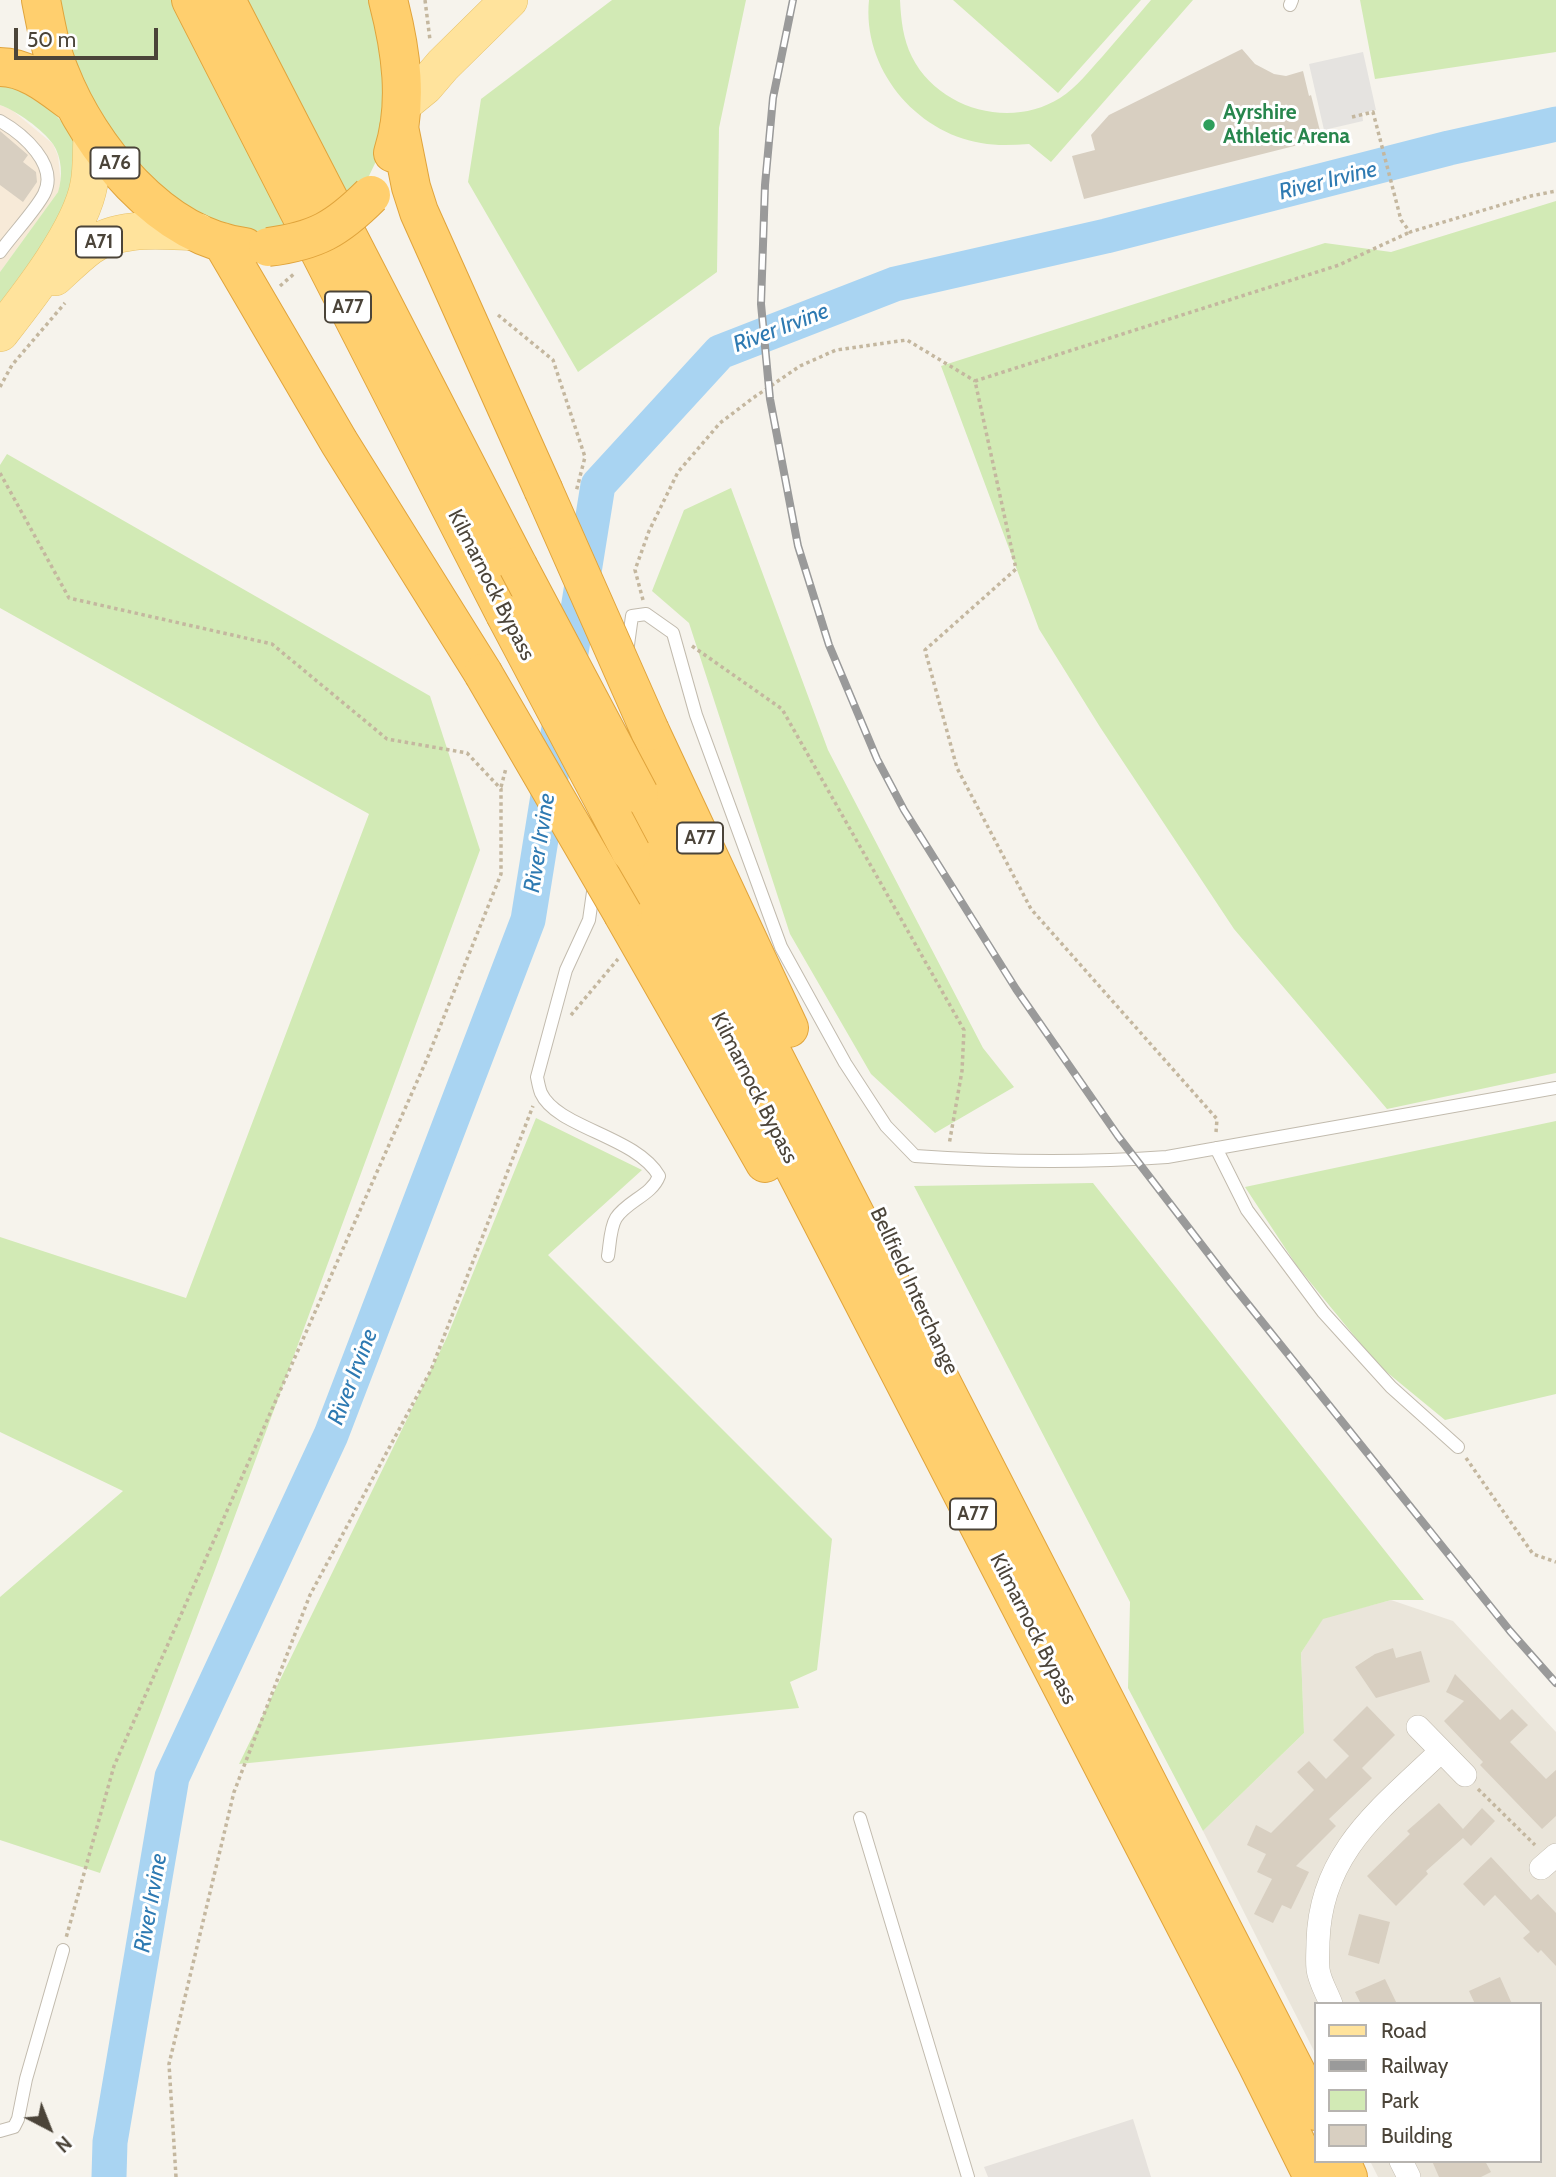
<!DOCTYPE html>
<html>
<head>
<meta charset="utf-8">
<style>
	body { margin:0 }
	#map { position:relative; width:1556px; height:2177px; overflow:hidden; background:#f6f3ec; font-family:Cabin,sans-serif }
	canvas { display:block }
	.legend { position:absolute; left:1314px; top:2002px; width:228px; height:161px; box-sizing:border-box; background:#fff; border:2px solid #b7b4b0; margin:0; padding:9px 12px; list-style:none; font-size:21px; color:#4b4439 }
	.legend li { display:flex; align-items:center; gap:14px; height:35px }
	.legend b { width:35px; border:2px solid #b7b4b0 }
	.north { position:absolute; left:14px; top:2093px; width:70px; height:70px; -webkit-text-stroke:5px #fff; paint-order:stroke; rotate:138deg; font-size:19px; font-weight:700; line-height:28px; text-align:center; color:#4b4439 }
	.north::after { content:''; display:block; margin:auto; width:24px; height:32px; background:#4b4439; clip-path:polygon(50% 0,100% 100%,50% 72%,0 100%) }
	.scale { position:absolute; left:14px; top:28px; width:144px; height:32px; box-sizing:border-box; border:4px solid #4b4439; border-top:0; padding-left:9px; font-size:21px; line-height:24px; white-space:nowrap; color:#4b4439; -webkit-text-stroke:5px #fff; paint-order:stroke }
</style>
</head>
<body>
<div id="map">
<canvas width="1556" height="2177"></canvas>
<ul class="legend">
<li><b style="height:9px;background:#ffe39c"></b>Road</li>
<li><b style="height:9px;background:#9a9a9a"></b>Railway</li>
<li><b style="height:19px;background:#d2eab5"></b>Park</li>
<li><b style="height:19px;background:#d8cfc1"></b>Building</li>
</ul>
<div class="north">N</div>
<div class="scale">50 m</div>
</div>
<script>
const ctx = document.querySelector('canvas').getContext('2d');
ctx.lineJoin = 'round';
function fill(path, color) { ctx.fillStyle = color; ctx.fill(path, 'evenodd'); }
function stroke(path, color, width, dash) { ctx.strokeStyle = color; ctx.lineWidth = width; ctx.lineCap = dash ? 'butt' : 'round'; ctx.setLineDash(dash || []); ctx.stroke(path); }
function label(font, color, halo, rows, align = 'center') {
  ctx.font = font + ' Cabin,sans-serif'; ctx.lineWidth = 6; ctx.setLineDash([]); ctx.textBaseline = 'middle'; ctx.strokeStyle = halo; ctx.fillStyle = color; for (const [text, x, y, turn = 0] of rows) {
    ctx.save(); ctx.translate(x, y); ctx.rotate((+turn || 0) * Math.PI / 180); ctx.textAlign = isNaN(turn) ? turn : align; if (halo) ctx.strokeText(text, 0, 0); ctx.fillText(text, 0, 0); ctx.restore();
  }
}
const residential = new Path2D(`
	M1391,1600l62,21 103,111v445h-178l-8,-16h170v-157h-224v51l-113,-224 101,-98 -3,-80 22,-35z`);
const commercial = new Path2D(`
	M0,105l12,5 41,34 5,12 3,27 -3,9 -58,80z`);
const industrial = new Path2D(`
	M1133,2119l18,58h-163l-4,-10z`);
const green = new Path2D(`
	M60,0h113l121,231 -63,2 -50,-26 -34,-29 -58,-79 -18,-43z
	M238,0h135l17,58 -10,95 -12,25 -23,25z
	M612,0h134l-27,128 -2,144 -139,100 -110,-190 13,-83z
	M869,0h31c1,20 3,39 12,57 27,53 99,72 148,41 17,-11 29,-27 42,-41 16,-19 33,-38 49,-57h42l-142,162 -22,-18c-16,1 -32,2 -48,-1 -66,-11 -119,-75 -112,-143z
	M953,0h188l-83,93z
	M1360,0h196v52l-181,27z
	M0,86l17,3 34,21 20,22 5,16 -7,61 -69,94v-31l58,-80c5,-15 4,-35 -5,-48 -11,-15 -36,-33 -53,-39z
	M1556,201v872l-169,36 -153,-180 -134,-202 -61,-98 -98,-263 384,-123 66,9z
	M7,454l423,242 50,154 -265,720 -115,303 -100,-33v-243l123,-106 -123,-59v-195l186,61 183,-484 -369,-206v-143z
	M731,488l97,262 155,298 31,39 -79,46 -64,-59 -81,-140 -101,-311 -37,-32 32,-81z
	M536,1118l106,52 -94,85 284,284 -15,131 -27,12 9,26 -560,56 208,-427z
	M1556,1121v273l-111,26 -67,-55 -81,-99 -52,-79z
	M1093,1183l331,417h-33l-68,19 -22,34 3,80 -101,98 -75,-143 2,-86 -216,-416z`);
const parking = new Path2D(`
	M1363,52l13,58 -14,3 1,8 -39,9 -15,-66z`);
const river = new Path2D(`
	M109,2177l1,-35 62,-365 159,-342 197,-515 70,-435 122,-133 175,-68 211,-48 343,-88 107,-24`);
const building = new Path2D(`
	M1242,49l13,15 19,10 12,2 17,-5 6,25 2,-1 11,44 -238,60 -12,-43 23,-6 -4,-15 18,-20z
	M0,131l28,24 -5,7 13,10 1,10 -14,20 -23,-17z
	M1393,1648l3,10 25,-7 9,31 -54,16 -21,-31 20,-13z
	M1455,1674l45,46 12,-11 16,16 -18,17 36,37 10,-9v46l-14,13 -62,-64 3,-3 -39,-41 20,-20 -18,-9z
	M1367,1706l28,29 -33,33 10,10 -43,41 7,7 -40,40 13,6 -18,37 -9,-4 -9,18 -19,-9 18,-35 -15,-7 9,-18 -19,-9 9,-20 15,8 43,-43 -17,-18 12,-11 17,18 23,-23 -16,-16z
	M1439,1803l24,26 19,-21 13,13 -24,25 -8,-8 -37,33 2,3 -32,32 -29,-30 43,-42 -3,-3z
	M1491,1857l40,43 7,-6 18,19v53l-15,-16 -3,3 -15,-15 7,-6 -35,-37 -11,11 -21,-22z
	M1359,1914l31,8 -11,42 -31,-9z
	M1500,1977l12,27h-37l-6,-13z
	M1385,1979l12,25h-36l-6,-12z
	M1432,2161h53l6,11 -10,5h-42z`);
const path = new Path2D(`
	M425,0l5,40
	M1352,117l21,-5 28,108 9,12 121,-36 25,-5
	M280,286l15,-13
	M498,315l55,45 32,97 -9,35
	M0,387l12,-22 53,-62
	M0,473l69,125 203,46 115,95 80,14 34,36v85l-74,185 -313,707 -48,172
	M643,600l-8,-30 14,-39 29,-59 42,-49 33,-25 47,-32 36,-16 71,-10 68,41
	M692,646l90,63 182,321 -2,41 -13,74
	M501,787l5,-19
	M571,1015l47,-56
	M1216,1132l1,-13 -186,-210 -74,-141 -32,-118 91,-81 -41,-188 364,-116 71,-33
	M1466,1458l67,96 23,8
	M1478,1789l57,56
	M176,2177l-7,-113 65,-272 76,-197 121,-225 102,-264`);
const lane = new Path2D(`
	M1290,5l2,-5
	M0,121c23,13 59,44 44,73 -9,17 -32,41 -44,58
	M627,652l5,-36 14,-2 27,19 23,82 85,232 64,116 41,63 29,30c84,6 169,7 252,1l389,-69
	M594,885l-5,35 -23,50 -29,107c1,5 2,11 4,16 16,35 95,43 118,83 -7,19 -32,25 -43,42 -6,10 -6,26 -8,38
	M1216,1148l31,62 76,102 68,75 67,60
	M860,1818l108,359
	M0,2131l14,-4 4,-8 8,-40 37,-129`);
const street = new Path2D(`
	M1418,1727l47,48
	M1541,1868l15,-13
	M1331,2004c-4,-11 -12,-24 -13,-35 -1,-9 0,-18 0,-27 2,-90 64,-134 123,-191
	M1401,2161l8,16`);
const primary = new Path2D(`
	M403,104l22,-18 18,-21 66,-65
	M55,277c11,-10 22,-21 34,-30 30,-22 74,-16 109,-15
	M0,333c29,-37 81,-103 89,-149 3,-16 2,-33 3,-49`);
const highway = new Path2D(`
	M41,0c5,25 9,50 19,73 29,74 101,164 185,174
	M191,0l314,614
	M226,0l292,566
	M388,0c13,50 21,103 5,153
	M0,67c28,0 52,21 74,37
	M399,127l12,60 8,25 124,277
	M222,242l117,200 144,231
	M650,731l139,297
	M639,794l677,1317
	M631,852l626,1212 56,113
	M623,914l142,249
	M1341,2161l7,16`);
const rail = new Path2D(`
	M793,0l-20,98 -8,87 -4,119 9,95 28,147 31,99 48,114 27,51 112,179 102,147 113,147 279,348 46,52`);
const highwayBridge = new Path2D(`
	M268,247c48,-6 69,-18 103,-52
	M543,489l107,242
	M518,566l121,228
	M505,614l126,238
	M483,673l140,241`);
const markers = [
	[1209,125,7,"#2e9e5b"]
];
const shields = [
	[115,163,49],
	[99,242,46],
	[348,307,46],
	[700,838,46],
	[973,1514,46]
];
const shieldNames = [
	["A76",115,163],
	["A71",99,242],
	["A77",348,307],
	["A77",700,838],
	["A77",973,1514]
];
const leisureNames = [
	["Ayrshire",1223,113],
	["Athletic Arena",1223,137]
];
const streetNames = [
	["Kilmarnock Bypass",491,585,63],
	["Kilmarnock Bypass",754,1088,63],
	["Bellfield Interchange",914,1291,65],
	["Kilmarnock Bypass",1033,1629,63]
];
const waterNames = [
	["River Irvine",1328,181,-14],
	["River Irvine",781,328,-21],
	["River Irvine",540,843,-81],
	["River Irvine",353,1377,-69],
	["River Irvine",151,1903,-80]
];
fill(residential, '#eae5da');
fill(commercial, '#f7ead8');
fill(industrial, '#e6e2dd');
fill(green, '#d2eab5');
fill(parking, '#e5e3e0');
stroke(river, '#a9d4f2', 35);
fill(building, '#d8cfc1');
stroke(lane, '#c2bbae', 14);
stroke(street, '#c2bbae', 24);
stroke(primary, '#e6c16a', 38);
stroke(highway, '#e0a43c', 40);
stroke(path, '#c4b79f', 3.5, [3.5, 3.5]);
stroke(lane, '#fff', 12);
stroke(street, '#fff', 23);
stroke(primary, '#ffe39c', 37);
stroke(highway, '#ffcf6e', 38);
stroke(rail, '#9a9a9a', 8);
stroke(rail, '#fff', 5, [16]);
stroke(highwayBridge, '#e0a43c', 40, []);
stroke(highwayBridge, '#ffcf6e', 38);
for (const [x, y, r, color] of markers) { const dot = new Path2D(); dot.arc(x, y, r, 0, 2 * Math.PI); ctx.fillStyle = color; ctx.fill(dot); stroke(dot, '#fff', 2.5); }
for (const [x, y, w] of shields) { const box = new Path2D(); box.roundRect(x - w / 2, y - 15.5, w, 31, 5); ctx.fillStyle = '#fff'; ctx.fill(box); stroke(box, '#4b4439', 2); }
label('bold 19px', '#4b4439', null, shieldNames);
label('bold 21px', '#27864d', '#fff', leisureNames, 'left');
label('21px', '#4b4439', '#fff', streetNames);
label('italic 23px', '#2e7ab2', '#fff', waterNames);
</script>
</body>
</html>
